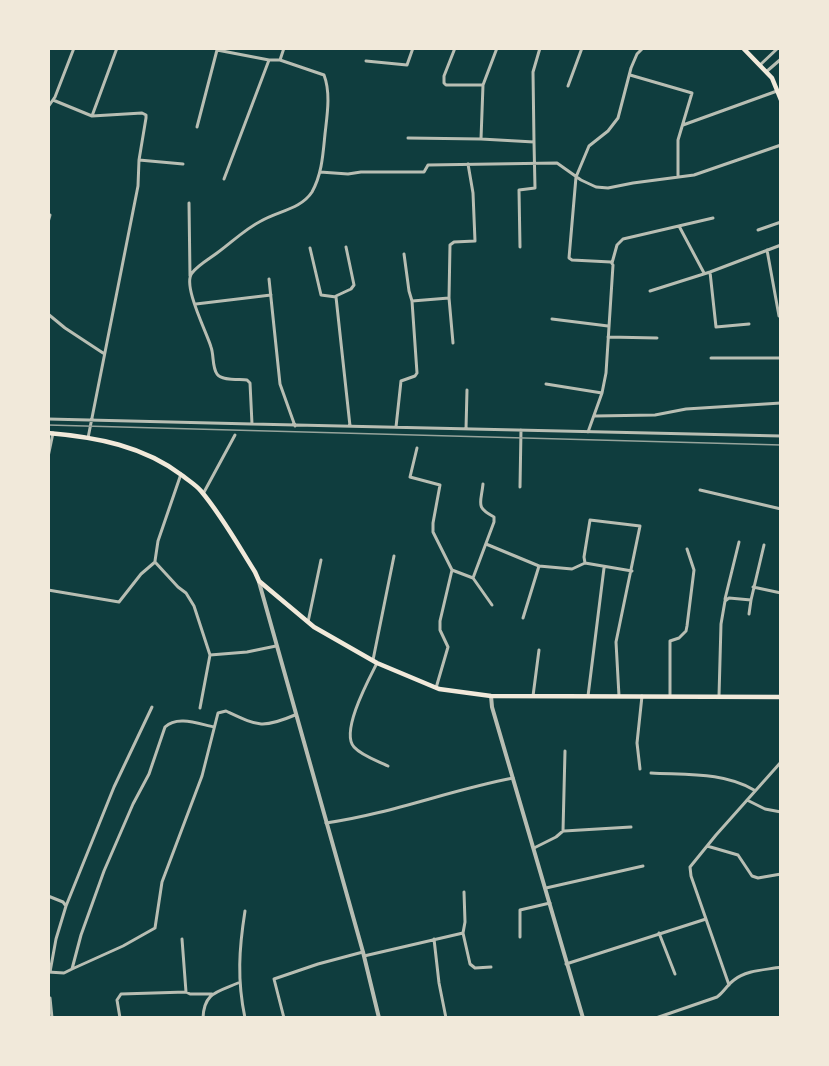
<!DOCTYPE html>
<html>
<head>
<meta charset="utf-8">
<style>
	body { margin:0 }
	#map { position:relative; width:829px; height:1066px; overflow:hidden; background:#0f3d3e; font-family:"Golos Text",sans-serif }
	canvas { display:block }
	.frame { position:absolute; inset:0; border:50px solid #f1e9da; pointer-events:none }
</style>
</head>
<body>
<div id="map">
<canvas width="829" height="1066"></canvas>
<div class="frame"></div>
</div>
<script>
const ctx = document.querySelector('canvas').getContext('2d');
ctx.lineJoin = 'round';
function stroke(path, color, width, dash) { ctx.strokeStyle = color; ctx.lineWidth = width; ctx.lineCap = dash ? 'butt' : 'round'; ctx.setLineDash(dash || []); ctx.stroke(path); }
const minor = new Path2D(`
	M284,48l-4,12 44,15c7,18 3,41 1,59 -2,20 -3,40 -13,58 -11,17 -34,19 -51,29 -16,8 -30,22 -44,32 -8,6 -19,12 -25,20 -10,12 15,60 19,74 3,8 1,20 6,27 4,7 23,5 30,6l3,3 2,41 529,12
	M455,48l-11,28v7l2,2h36
	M366,61l41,4 6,-17
	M760,65l18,-17
	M766,72l15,-13
	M630,75l62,18 -14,47v37
	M568,86l14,-38
	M53,100l39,16
	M48,107l7,-10 19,-49
	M683,125l94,-34
	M197,127l20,-77 52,10h11
	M408,138l73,1 53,3 -1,-70 7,-24
	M481,139l2,-54 14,-37
	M139,160l44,4
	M320,172l28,2 13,-2h63l4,-7 129,-2 24,17 15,7 12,1 25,-5 61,-8 87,-30
	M224,179l45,-119
	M189,203l1,73
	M48,222l2,-7
	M679,226l25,47
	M758,230l23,-8
	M520,247l-1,-57 16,-2 -1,-46
	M310,248l11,47 15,2 14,129
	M767,250l12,66
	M612,263l5,-18 6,-6 90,-21
	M710,272l6,55 33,-3
	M269,279l11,105 15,42
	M650,291l60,-19 71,-27
	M336,296l15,-7 3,-4 -8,-38
	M412,301l37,-3
	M196,304l75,-9
	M48,314l17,14 38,25
	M552,319l56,7
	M608,337l49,1
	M453,343l-4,-45 1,-53 4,-3 21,-1 -2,-48 -5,-29
	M711,358h70
	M546,384l56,9
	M595,416l60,-1 31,-6 95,-6
	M48,419l204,5
	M396,427l5,-46 14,-5 2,-3 -5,-72 -3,-10 -5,-37
	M466,429l1,-39
	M588,432l14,-39 4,-20 7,-108 -2,-3 -39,-2 -3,-2 7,-81 13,-31 19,-15 10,-13 13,-50 6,-14 6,-6
	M88,438l50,-252 1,-26 7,-42v-3l-4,-2 -50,3 25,-68
	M417,448l-7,29 30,8 -7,38v9l19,38 -12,51v9l8,17 -12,41
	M48,457l5,-24
	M520,487l1,-57
	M700,490l81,19
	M203,494l32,-59
	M486,544l53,22
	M155,561l3,-20 23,-67
	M452,570l21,8 21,-56v-5c-19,-10 -13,-13 -11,-33
	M473,578l19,27
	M753,587l28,6
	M48,590l71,12 22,-28 14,-12 23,25 8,6 8,13 16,49 -10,53
	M725,599l14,-57
	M749,614l2,-14
	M523,618l16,-52 33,3 13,-6
	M308,622l13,-62
	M210,655l37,-3 29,-6
	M373,660l21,-104
	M377,663c-8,16 -37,69 -23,84 8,9 24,14 34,19
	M533,696l6,-46
	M588,696l16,-128
	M619,696l-3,-54 24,-116 -50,-6 -6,37 1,6 47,8
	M670,696v-55l9,-3 7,-7 1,-5 7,-56 -7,-21
	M719,696l2,-72 4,-23 4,-3 22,2 13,-55
	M640,769l-3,-26 5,-47
	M651,773c35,2 73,-1 103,17
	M747,800l18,9 16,3
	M326,823c64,-9 124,-33 187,-45
	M564,831l67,-4
	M707,846l31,9 14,21 6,2 23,-4
	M534,848l22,-11 7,-6 2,-80
	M546,888l97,-22
	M464,892l1,30 -2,11 7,31 5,4 16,-1
	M48,896l15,6 3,4 -10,33 -6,33
	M66,906l48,-119 38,-80
	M659,933l16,41
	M520,937v-27l30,-7
	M182,939l4,53 4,2h22
	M434,939l5,44 7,35
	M364,956l99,-23
	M566,964l140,-45
	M72,969l51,-23 32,-18 7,-46 40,-106 16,-63 8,-2c32,15 36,18 69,4
	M48,972l16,1 8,-4 9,-34 23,-64 29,-67 16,-30 16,-47c12,-12 34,-3 49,0
	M729,985l-38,-109 -1,-9 26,-32 65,-73
	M50,998l2,20
	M120,1018l-3,-18 4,-6 65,-2
	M203,1018c1,-26 15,-26 35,-35
	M245,1018c-8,-38 -6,-69 0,-107
	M284,1018l-10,-39 44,-15 45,-12
	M656,1018l61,-21c7,-5 10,-12 17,-17 12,-10 32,-10 47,-13`);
const tertiary = new Path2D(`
	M259,582l104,370 16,66
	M491,696l1,11 91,311`);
const secondary = new Path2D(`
	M743,48l29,30 9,22
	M48,433c48,4 96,13 135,43 6,5 13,9 18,15 21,25 37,54 54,81l4,9 55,46 63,36 62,26 52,7 290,1`);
const rail = new Path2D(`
	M48,425l733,20`);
stroke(minor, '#b8beb3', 3);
stroke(tertiary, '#b8beb3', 4);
stroke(secondary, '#f1e9da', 4.5);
stroke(rail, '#97a49c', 1.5);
</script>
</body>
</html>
